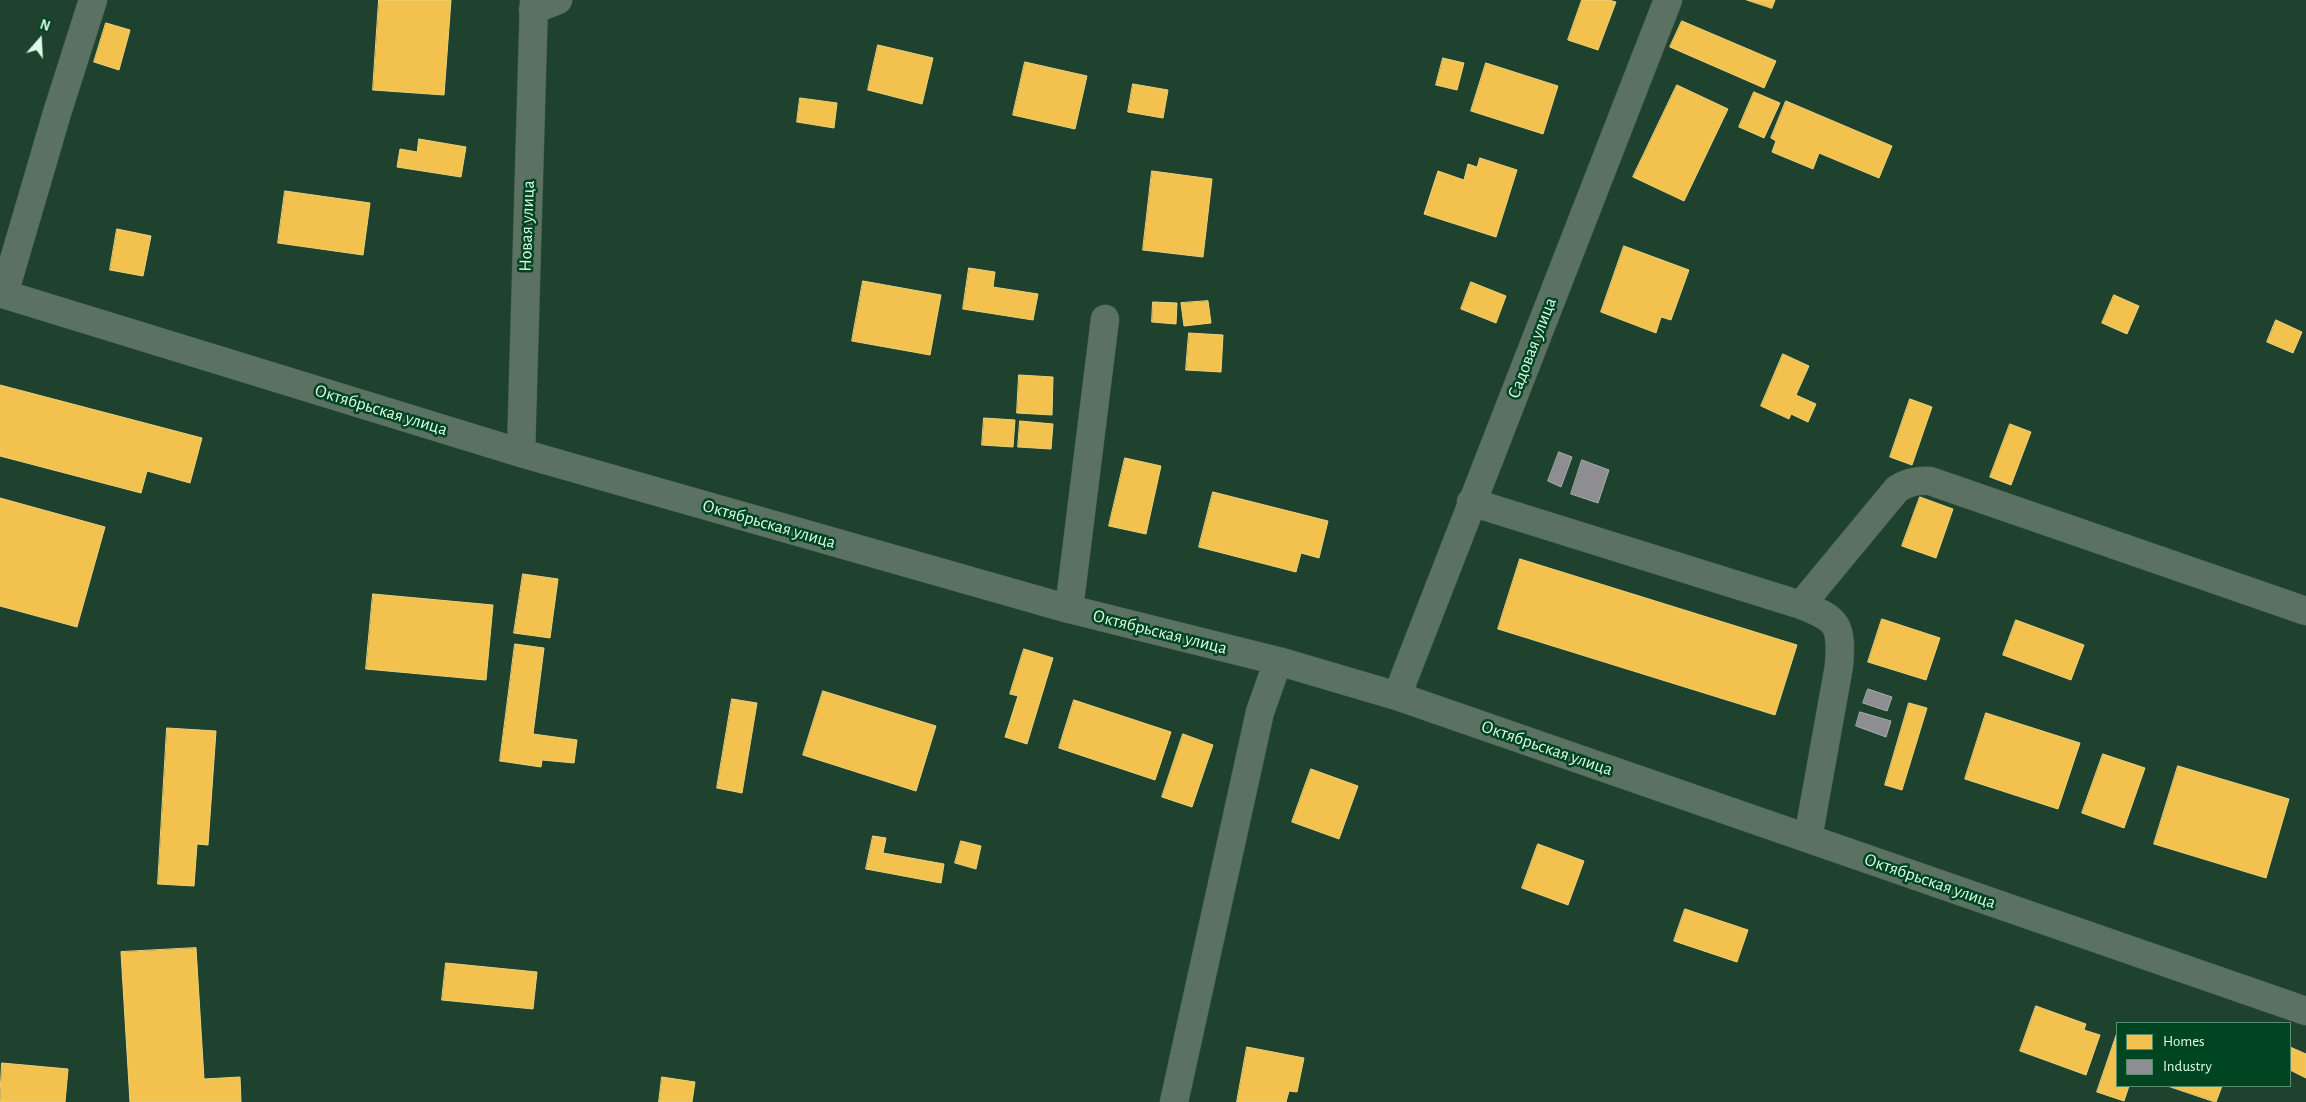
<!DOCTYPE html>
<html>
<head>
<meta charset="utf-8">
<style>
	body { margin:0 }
	#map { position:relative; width:2306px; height:1102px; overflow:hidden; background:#1f422e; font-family:"Alegreya Sans",sans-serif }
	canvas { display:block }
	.legend { position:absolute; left:2116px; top:1022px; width:175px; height:65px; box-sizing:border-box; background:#004522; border:1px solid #588e70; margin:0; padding:6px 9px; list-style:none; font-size:15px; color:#ddfbe5 }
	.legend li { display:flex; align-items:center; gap:10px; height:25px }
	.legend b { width:25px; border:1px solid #588e70 }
	.north { position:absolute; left:15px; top:15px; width:50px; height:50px; -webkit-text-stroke:4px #004522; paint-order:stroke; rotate:19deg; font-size:14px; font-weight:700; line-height:20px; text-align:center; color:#ddfbe5 }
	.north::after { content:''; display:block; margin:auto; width:18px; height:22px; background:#ddfbe5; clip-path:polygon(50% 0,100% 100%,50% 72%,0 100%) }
</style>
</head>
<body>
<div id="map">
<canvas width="2306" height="1102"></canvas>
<ul class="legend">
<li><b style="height:14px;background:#f2c14e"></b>Homes</li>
<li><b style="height:14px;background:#8d8d92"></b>Industry</li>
</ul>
<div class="north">N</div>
</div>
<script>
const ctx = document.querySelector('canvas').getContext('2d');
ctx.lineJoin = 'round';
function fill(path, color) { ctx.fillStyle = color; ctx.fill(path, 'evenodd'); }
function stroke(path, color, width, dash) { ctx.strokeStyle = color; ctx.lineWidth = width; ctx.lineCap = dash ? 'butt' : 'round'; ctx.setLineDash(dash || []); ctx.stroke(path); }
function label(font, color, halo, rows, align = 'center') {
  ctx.font = font + ' "Alegreya Sans",sans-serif'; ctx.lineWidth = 5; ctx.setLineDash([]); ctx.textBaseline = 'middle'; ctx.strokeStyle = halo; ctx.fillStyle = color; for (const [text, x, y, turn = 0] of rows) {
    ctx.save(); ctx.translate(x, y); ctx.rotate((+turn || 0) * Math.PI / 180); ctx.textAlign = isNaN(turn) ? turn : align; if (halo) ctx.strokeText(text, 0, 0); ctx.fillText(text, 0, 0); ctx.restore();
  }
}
const homes = new Path2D(`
	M379,0h72l-7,95 -71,-5z
	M1582,0h27l7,2 -18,48 -30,-10z
	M1747,0h28l-3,8z
	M1682,21l94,40 -12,27 -94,-41z
	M106,23l24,7 -11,40 -25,-8z
	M878,45l55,13 -11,46 -54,-14z
	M1443,58l21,5 -7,27 -21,-5z
	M1025,62l62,14 -12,53 -62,-14z
	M1486,63l72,23 -15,48 -72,-23z
	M1133,84l35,6 -5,28 -35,-6z
	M1677,85l51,24 -44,92 -51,-24z
	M1754,92l26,11 -16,35 -25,-11z
	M800,98l37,5 -3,25 -37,-6z
	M1786,101l106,45 -13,32 -60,-25 -6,16 -41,-17 4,-11 -5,-3z
	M419,139l47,8 -5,30 -64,-10 3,-18 17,3z
	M1480,158l37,12 -21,67 -72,-23 14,-43 26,9 4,-16 9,3z
	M1152,171l60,8 -9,78 -60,-7z
	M285,191l85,12 -7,52 -85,-12z
	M117,229l34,7 -8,40 -33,-6z
	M1624,246l65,24 -18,50 -10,-3 -5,16 -55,-21z
	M969,268l26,4 -2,15 45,7 -5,26 -70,-11z
	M863,281l78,14 -11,60 -78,-14z
	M1471,282l35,14 -10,27 -35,-14z
	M2114,295l25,11 -12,28 -25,-11z
	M1208,301l3,22 -27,3 -3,-23z
	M1153,302l24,1 -1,21 -24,-2z
	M2276,320l26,12 -9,21 -26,-11z
	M1189,333l34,2 -2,37 -35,-2z
	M1783,354l26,12 -13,29 20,9 -8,18 -17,-8 -2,5 -28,-13z
	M1019,375l34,2 -1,38 -35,-2z
	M0,385l202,53 -12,45 -43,-12 -6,22 -141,-37z
	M1910,399l22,8 -20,58 -22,-8z
	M984,418l31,2 -2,27 -31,-2z
	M1020,421l33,3 -2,25 -33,-2z
	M2010,424l21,8 -20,53 -21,-8z
	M1125,458l36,8 -15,68 -37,-8z
	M1213,492l115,29 -9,37 -18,-5 -5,19 -97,-25z
	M1920,497l33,12 -17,49 -34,-12z
	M0,498l105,29 -28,100 -77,-21z
	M1520,559l277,86 -22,70 -277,-86z
	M523,574l35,5 -8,59 -36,-5z
	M373,594l120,11 -7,75 -120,-11z
	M1882,619l58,19 -14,42 -58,-18z
	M2016,620l68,25 -13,35 -68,-25z
	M515,644l29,4 -11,86 44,6 -3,23 -32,-3 -1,7 -41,-6z
	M1024,649l29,9 -26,86 -22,-7 13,-41 -8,-2z
	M823,691l113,35 -20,65 -113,-36z
	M732,699l25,4 -15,90 -25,-5z
	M1074,700l97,32 -16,48 -96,-32z
	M1909,703l18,5 -25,82 -17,-5z
	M1986,713l94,30 -22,66 -93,-30z
	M167,728l49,3 -8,114 -11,-1 -3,42 -36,-2z
	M1183,734l30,11 -21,62 -30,-10z
	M2103,754l42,14 -21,60 -42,-15z
	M2178,766l111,33 -23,79 -112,-34z
	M1311,769l47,17 -19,53 -47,-17z
	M873,836l13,2 -3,15 61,11 -3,19 -75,-14z
	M961,841l20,5 -5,23 -21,-6z
	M1538,844l46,17 -16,44 -46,-17z
	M1685,909l63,21 -11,32 -63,-21z
	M196,948l8,131 36,-2 1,25h-111l-9,-150z
	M446,963l91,9 -4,37 -91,-9z
	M2036,1006l50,18 -2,6 16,5 -14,40 -66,-24z
	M2117,1033v53h12l-5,15 -27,-9z
	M1247,1047l57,11 -7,34 -8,-1 -3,11h-49z
	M2290,1047l16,7v24l-16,-8z
	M2,1063l66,6 -3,33h-65z
	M662,1077l33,5 -3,20h-33z
	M2168,1086h54l-6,16z`);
const industry = new Path2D(`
	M1559,452l13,5 -11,30 -13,-6z
	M1582,460l27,10 -11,33 -27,-9z
	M1868,689l24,8 -5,14 -24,-8z
	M1860,712l31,9 -5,16 -30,-11z`);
const minor = new Path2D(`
	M533,10l25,-10
	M0,293l521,160 548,156 209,52 119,35 909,315
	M4,294l53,-181 36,-113
	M521,453l13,-453
	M1471,502l330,103c38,14 41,21 38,61l-31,172
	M1801,605l96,-116c11,-7 20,-9 33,-8l376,130
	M1069,609l36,-290
	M1397,696l271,-696
	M1174,1102l86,-390 18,-51`);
const streetNames = [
	["Новая улица",527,226,-88],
	["Садовая улица",1532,348,-69],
	["Октябрьская улица",381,410,17],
	["Октябрьская улица",769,524,16],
	["Октябрьская улица",1160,632,14],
	["Октябрьская улица",1547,748,19],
	["Октябрьская улица",1930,881,19]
];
fill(homes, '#f2c14e');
stroke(homes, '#ecd27b', 1);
fill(industry, '#8d8d92');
stroke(industry, '#a5aeab', 1);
stroke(minor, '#435d4e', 29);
stroke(minor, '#5b7263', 28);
label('18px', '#ddfbe5', '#004522', streetNames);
</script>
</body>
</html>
